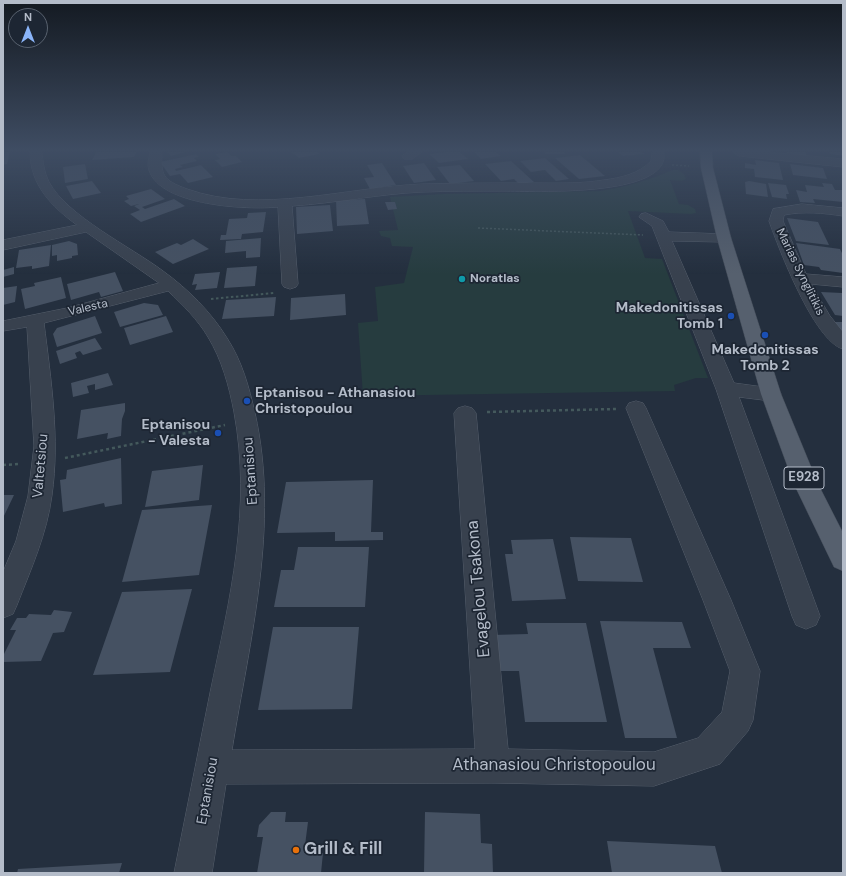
<!DOCTYPE html>
<html>
<head>
<meta charset="utf-8">
<style>
	body { margin:0 }
	#map { position:relative; width:846px; height:876px; overflow:hidden; background:#242f3e; font-family:"DM Sans",sans-serif }
	canvas { display:block }
	.frame { position:absolute; inset:0; border:4px solid #b4bcc9; pointer-events:none }
	.north { position:absolute; left:8px; top:8px; width:40px; height:40px; box-sizing:border-box; background:#1d2633; border:1px solid #59626f; border-radius:50%; rotate:0deg; font-size:11px; font-weight:700; line-height:16px; text-align:center; color:#b4bcc9 }
	.north::after { content:''; display:block; margin:auto; width:14px; height:18px; background:#8ab4f8; clip-path:polygon(50% 0,100% 100%,50% 72%,0 100%) }
</style>
</head>
<body>
<div id="map">
<canvas width="846" height="876"></canvas>
<div class="frame"></div>
<div class="north">N</div>
</div>
<script>
const ctx = document.querySelector('canvas').getContext('2d');
ctx.lineJoin = 'round';
function fill(path, color) { ctx.fillStyle = color; ctx.fill(path, 'evenodd'); }
function stroke(path, color, width, dash) { ctx.strokeStyle = color; ctx.lineWidth = width; ctx.lineCap = dash ? 'butt' : 'round'; ctx.setLineDash(dash || []); ctx.stroke(path); }
function label(font, color, halo, rows, align = 'center') {
  ctx.font = font + ' "DM Sans",sans-serif'; ctx.lineWidth = 3.5; ctx.setLineDash([]); ctx.textBaseline = 'middle'; ctx.strokeStyle = halo; ctx.fillStyle = color; for (const [text, x, y, turn = 0] of rows) {
    ctx.save(); ctx.translate(x, y); ctx.rotate((+turn || 0) * Math.PI / 180); ctx.textAlign = isNaN(turn) ? turn : align; if (halo) ctx.strokeText(text, 0, 0); ctx.fillText(text, 0, 0); ctx.restore();
  }
}
const green = new Path2D(`
	M673,170h5l6,4 2,5 -4,2 -12,-1 9,24 9,1 7,4 1,4 -6,1 -62,-3 17,47 17,1 46,119h-12l-22,7 1,6 -312,5 -5,-73 20,-2 -3,-34 29,-4 9,-36 -21,-1 -2,-8 -9,-2 -2,-5 19,-1 -8,-33 54,-3 156,-3c26,-4 49,-11 73,-21z`);
const building = new Path2D(`
	M3,152h7l-3,12 -4,1z
	M96,152h41l-3,5 -42,3z
	M167,152h19l-15,4z
	M227,152l5,4h4l6,6 -20,5 -7,-7 5,-1 -5,-5z
	M291,152h27l2,2 -21,4z
	M445,152h15l8,7 -29,4 -10,-9z
	M474,152h22l5,4 -20,3z
	M544,152h20l2,2h-21z
	M618,152h24l3,2 -22,2z
	M786,152h20l1,4 -20,-3z
	M829,152h14v4l-13,-2z
	M196,154l3,3 -5,1 3,3 -17,4 3,2 -8,2 1,2 25,-6 12,12 -25,6 -8,-9 -10,2 -10,-14z
	M580,155l25,21 -26,3 -24,-21z
	M545,158l24,21 -13,2 -11,-11 -14,2 -11,-11z
	M755,160l24,3 4,17 -28,-3 -1,-8 -9,-1v-5l11,2z
	M511,161l23,21 -15,2 -5,-5 -13,2 -16,-17z
	M382,163l14,22 -26,4 -6,-11 10,-1 -7,-12z
	M424,163l12,17 -22,3 -11,-17z
	M85,164l3,15 -23,4 -2,-16z
	M790,164l33,4 4,11 -34,-4z
	M460,165l14,16 -24,3 -13,-17z
	M92,181l9,12 -28,6 -7,-13z
	M749,181l17,3 2,13 -22,-3 -1,-12z
	M768,183l18,2 3,9h-3l1,5 -15,-2z
	M822,183l10,1 3,6h8v12l-30,-3 2,4 -15,-1 -4,-12 11,2 -2,-7 19,2z
	M151,189l14,10 -23,8 3,2 29,-10 11,7 -44,16 -11,-8 10,-4 -6,-4 5,-2 -8,2 -7,-5 5,-2 -3,-3z
	M365,199l4,25 -32,2 -1,-26z
	M385,202h10l2,7 -9,1z
	M330,205l3,26 -36,3 -1,-27z
	M266,212l-3,20 -21,2 -1,5 -21,1 1,-5h5l3,-16 18,-1 1,-5z
	M787,218l31,4 11,23 -33,-4z
	M261,238l-1,19 -14,1v-7l-21,2 1,-12z
	M193,239l16,10 -36,15 -18,-12 22,-9 4,2z
	M69,241l8,3 1,11 -6,1v2l-15,3v-6l-5,1v-11z
	M796,243l44,6 3,6v18l-22,-3 -2,-3 -15,-2z
	M51,245l-2,21 -17,3v-3l-16,2 3,-18z
	M257,266l-2,20 -31,2 3,-20z
	M14,267v7l-11,3v-7z
	M115,272l8,19 -22,6 -2,-5 -28,8 -4,-16z
	M220,272l-3,16 -22,2 2,-6 -5,1 3,-11z
	M61,277l5,21 -41,11 -4,-20 14,-3 -1,-3z
	M17,286l-2,16 -12,3v-17z
	M821,292l21,1 1,23 -8,-1z
	M345,294l1,21 -56,5 1,-22z
	M276,297l-2,19 -52,3 4,-19z
	M144,303l14,2 5,10 -43,12 -6,-15z
	M95,316l7,17 -45,14 -4,-13 4,-6z
	M166,316l7,16 -43,13 -6,-17z
	M833,322h10v14z
	M95,338l7,11 -19,6 -3,-4 -5,2 2,5 -17,6 -4,-13z
	M108,373l5,12 -18,5v-6l-8,2 2,7 -16,4 -2,-14z
	M125,403v8l-3,8 -1,17 -14,3 1,-6 -31,6 4,-29z
	M121,458l1,46 -17,3 -1,-4 -41,9 -3,-32 6,-1 1,-9z
	M203,465l-4,35 -54,7 7,-36z
	M373,480l-2,52h12v8l-48,1v-9l-58,1 9,-51z
	M3,495h11l-11,23z
	M212,505l-13,70 -77,7 20,-72z
	M570,537l61,1 12,44 -65,-1z
	M553,539l13,60 -54,2 -7,-47h8l-2,-14z
	M298,547h71l-4,60h-91l7,-37h13z
	M192,589l-22,83 -77,3 29,-83z
	M54,610l18,2 -8,20 -11,1 -12,28 -38,1v-6l13,-26h-6l7,-12h9l3,-4 22,1z
	M600,621l82,1 9,26h-38l24,90h-52z
	M526,623h60l21,99h-82l-6,-51h-23l-4,-36 36,-1z
	M273,627h86l-7,82 -94,1z
	M271,812h15l-1,10h23l-4,31h19l-2,20h-64l6,-36h-6l2,-12z
	M425,812l55,2 1,29 11,1 1,29h-69z
	M607,841l108,5 7,27h-110z
	M122,863l-3,10h-102l1,-4z`);
const pathFar2 = new Path2D(`
	M672,165l17,1
	M478,228l165,7`);
const pathFar1 = new Path2D(`
	M211,299l63,-6`);
const path = new Path2D(`
	M487,412l129,-3
	M65,458l160,-33
	M3,465l17,-1`);
const minor = new Path2D(`
	M30,152h12c1,10 2,20 7,30 18,34 82,65 114,89 25,18 48,41 64,67 15,23 22,49 28,75 25,112 -5,225 -23,337l243,-1 -21,-336 4,-5 7,-2 7,2 4,5 32,336 146,3 44,-14 24,-26 8,-41 -27,-71 -77,-192 3,-5 7,-2 7,2 3,5 85,192 29,71 -7,49 -5,11 -28,33 -66,22 -161,-3 -267,1 -14,89h-38c12,-60 24,-120 36,-180 20,-95 42,-184 24,-281 -5,-26 -12,-52 -26,-75 -10,-17 -25,-32 -40,-46l-124,32c7,57 16,115 8,172 -5,39 -21,74 -35,110l-4,9 -10,4v-46l13,-31 12,-45 6,-50 -7,-119 -24,4v-10l64,-13 92,-25 -73,-51 -83,18v-10l74,-15c-25,-18 -47,-40 -47,-73z
	M150,152h12c-1,23 0,28 25,37 72,26 160,-2 236,-5 36,-1 72,-1 109,-1 24,0 48,1 72,-3 16,-2 35,-6 47,-19l1,-9h12c7,46 -132,39 -160,39 -27,0 -54,0 -82,1 -43,2 -86,11 -130,14l6,78 -2,3 -6,2 -6,-2 -2,-3 -4,-77c-30,3 -118,-1 -129,-37 -2,-6 0,-12 1,-18z
	M408,152h14l-10,7h-8l-2,-3z
	M733,152h35l75,7v8l-104,-11 -4,-2z
	M802,204l41,4v8c-20,-3 -39,-5 -59,-1l-1,6 23,53 37,3v10l-32,-3 19,32 13,16v17c-29,-8 -64,-100 -74,-128l4,-12z
	M646,213l17,8 6,11 55,2 5,1 2,3 -2,3 -5,1 -52,-1 62,142 44,6 3,5 -3,5 -7,2 -32,-4 81,219 -4,9 -10,4 -10,-4 -4,-9 -76,-227 -64,-163 -13,-9 2,-3z`);
const major = new Path2D(`
	M700,152h12l1,16 18,70 50,156 37,90 25,49v38l-9,-4 -40,-83 -33,-90 -44,-156 -16,-70z`);
const markers = [
	[462,279,4,"#0f9aa8"],
	[731,316,4,"#1a4fb4"],
	[765,335,4,"#1a4fb4"],
	[247,401,4,"#1a4fb4"],
	[218,433,4,"#1a4fb4"],
	[296,850,4,"#e8710a"]
];
const farStreetnames = [
	["Marias Synglitikis",800,272,64],
	["Valesta",88,308,-13]
];
const farPoinames = [
	["Noratlas",470,279]
];
const shields = [
	[804,478,40]
];
const shieldNames = [
	["E928",804,478]
];
const poiNames = [
	["Makedonitissas",723,308],
	["Tomb 1",723,324],
	["Makedonitissas",765,350,"center"],
	["Tomb 2",765,366,"center"],
	["Eptanisou - Athanasiou",255,393,"left"],
	["Christopoulou",255,409,"left"],
	["Eptanisou",210,425],
	["- Valesta",210,441]
];
const streetNames = [
	["Valtetsiou",41,466,-85],
	["Eptanisiou",251,471,-94],
	["Eptanisiou",208,791,-80]
];
const nearStreetnames = [
	["Evagelou Tsakona",479,589,-95],
	["Athanasiou Christopoulou",554,766]
];
const nearPoinames = [
	["Grill & Fill",304,850]
];
fill(green, '#263c3f');
fill(building, '#455162');
stroke(minor, '#565f6c', 1);
stroke(major, '#414a57', 1);
stroke(pathFar2, '#44595c', 1.5, [2, 2]);
stroke(pathFar1, '#44595c', 2, [2.5, 2.5]);
stroke(path, '#44595c', 2.5, [3, 3]);
fill(minor, '#38414e');
fill(major, '#56606e');
const sky = ctx.createLinearGradient(0, 0, 0, 274);
sky.addColorStop(0, '#141a22');
sky.addColorStop(0.55, '#3f4d63');
sky.addColorStop(1, '#3f4d6300');
ctx.fillStyle = sky;
ctx.fillRect(0, 0, 846, 274);
for (const [x, y, r, color] of markers) { const dot = new Path2D(); dot.arc(x, y, r, 0, 2 * Math.PI); ctx.fillStyle = color; ctx.fill(dot); stroke(dot, '#1d2633', 1.5); }
label('12px', '#b4bcc9', '#1d2633', farStreetnames);
label('bold 12px', '#b4bcc9', '#1d2633', farPoinames, 'left');
for (const [x, y, w] of shields) { const box = new Path2D(); box.roundRect(x - w / 2, y - 11, w, 22, 3); ctx.fillStyle = '#1d2633'; ctx.fill(box); stroke(box, '#b4bcc9', 1); }
label('bold 13px', '#b4bcc9', null, shieldNames);
label('bold 14px', '#b4bcc9', '#1d2633', poiNames, 'right');
label('14px', '#b4bcc9', '#1d2633', streetNames);
label('17px', '#b4bcc9', '#1d2633', nearStreetnames);
label('bold 17px', '#b4bcc9', '#1d2633', nearPoinames, 'left');
</script>
</body>
</html>
